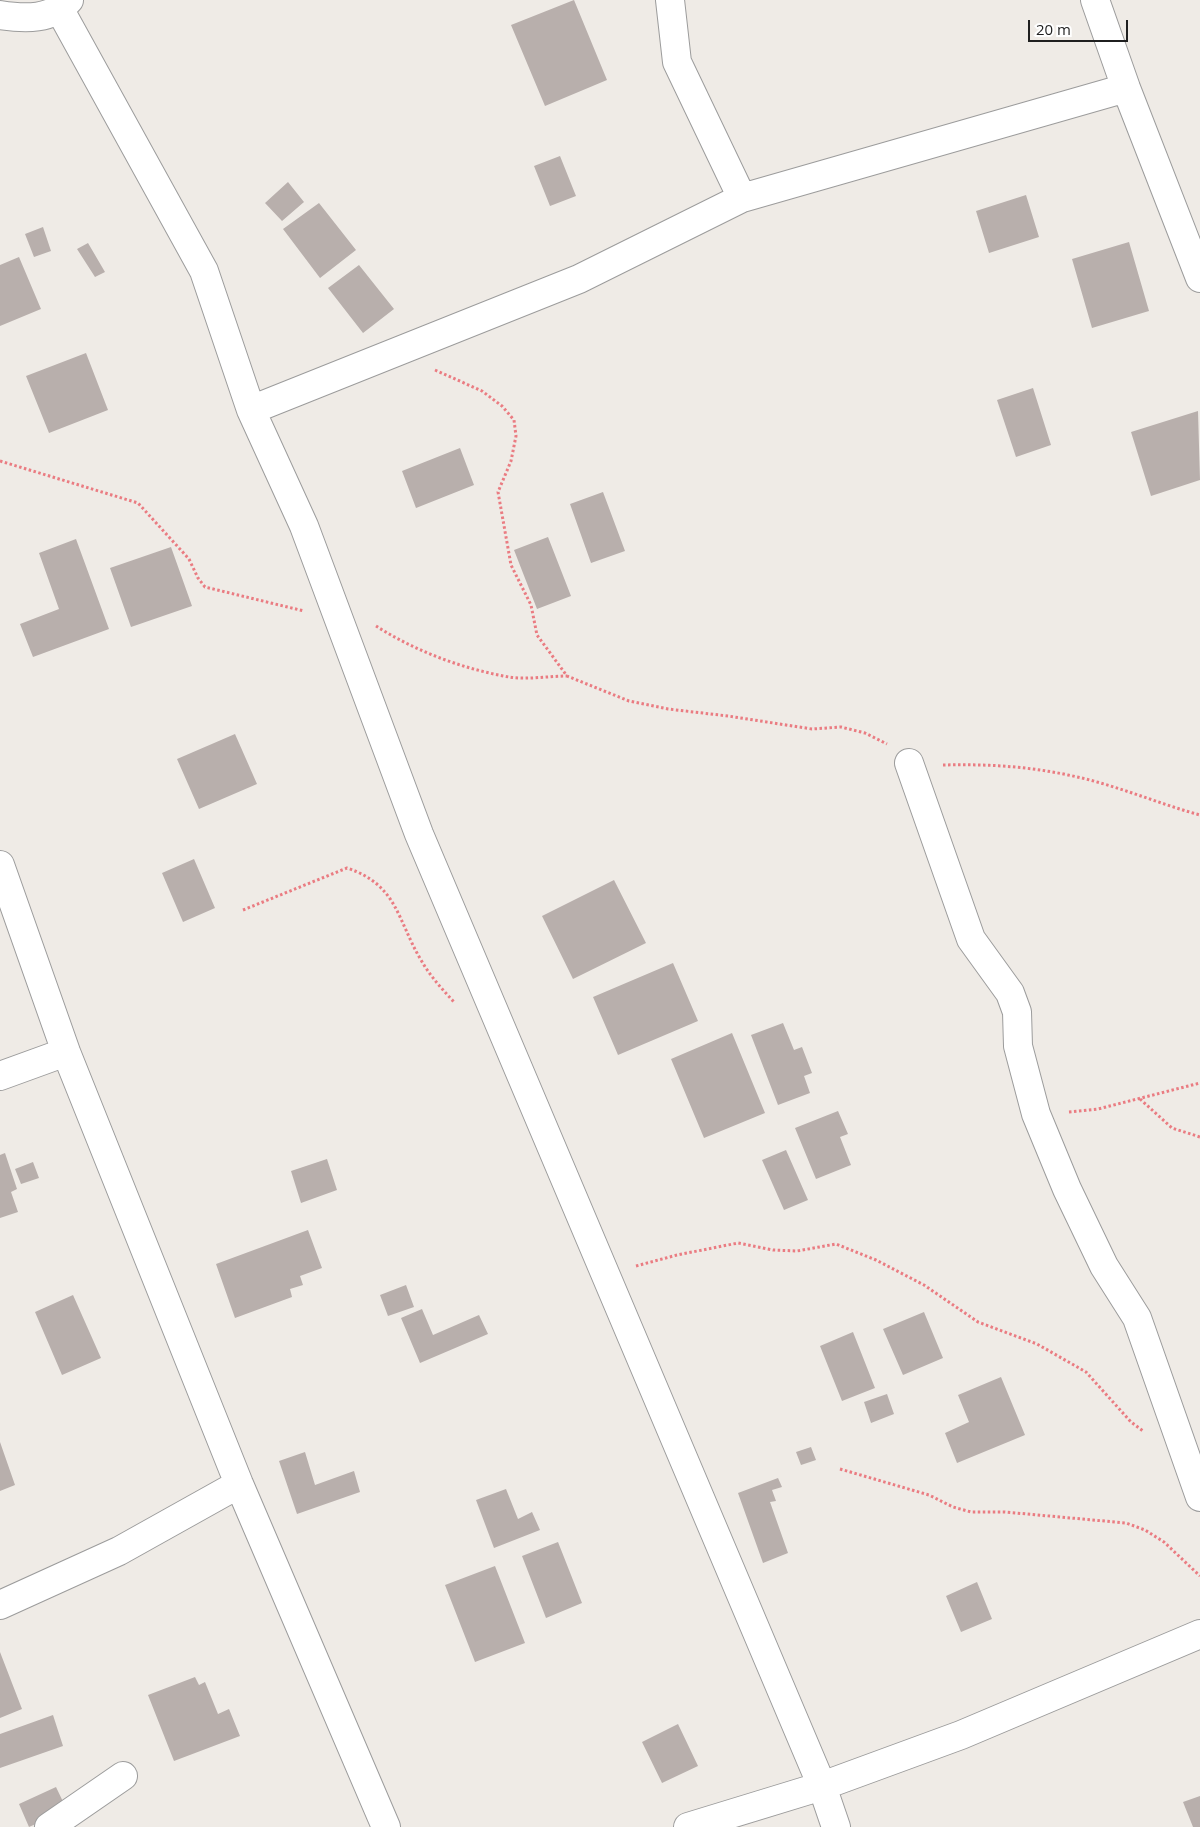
<!DOCTYPE html>
<html>
<head>
<meta charset="utf-8">
<style>
	body { margin:0 }
	#map { position:relative; width:1200px; height:1827px; overflow:hidden; background:#efebe6; font-family:"Open Sans",sans-serif }
	canvas { display:block }
	.scale { position:absolute; left:1028px; top:20px; width:100px; height:22px; box-sizing:border-box; border:2px solid #1f1f1f; border-top:0; padding-left:6px; font-size:15px; line-height:18px; white-space:nowrap; color:#1f1f1f; -webkit-text-stroke:4px #fff; paint-order:stroke }
</style>
</head>
<body>
<div id="map">
<canvas width="1200" height="1827"></canvas>
<div class="scale">20 m</div>
</div>
<script>
const ctx = document.querySelector('canvas').getContext('2d');
ctx.lineJoin = 'round';
function fill(path, color) { ctx.fillStyle = color; ctx.fill(path, 'evenodd'); }
function stroke(path, color, width, dash) { ctx.strokeStyle = color; ctx.lineWidth = width; ctx.lineCap = dash ? 'butt' : 'round'; ctx.setLineDash(dash || []); ctx.stroke(path); }
const building = new Path2D(`
	M574,0l33,80 -62,26 -34,-81z
	M560,156l16,40 -26,10 -16,-40z
	M288,182l16,20 -22,19 -17,-18z
	M1026,195l13,42 -50,16 -13,-42z
	M319,203l37,47 -36,28 -37,-49z
	M43,227l8,24 -17,6 -9,-23z
	M1129,242l20,69 -57,17 -20,-69z
	M88,243l17,29 -10,5 -18,-28z
	M19,257l22,52 -41,17v-61z
	M359,265l35,44 -31,24 -35,-45z
	M86,353l22,57 -59,23 -23,-57z
	M1033,388l18,57 -35,12 -19,-57z
	M1198,411l2,69 -49,16 -20,-64z
	M460,448l14,37 -58,23 -14,-37z
	M603,492l22,59 -34,12 -21,-59z
	M548,537l23,59 -34,13 -23,-59z
	M76,539l33,90 -76,28 -13,-33 39,-15 -20,-56z
	M171,547l21,59 -61,21 -21,-59z
	M235,734l22,50 -58,25 -22,-50z
	M194,859l21,49 -32,14 -21,-49z
	M614,880l32,63 -73,36 -31,-63z
	M673,963l25,58 -80,34 -25,-58z
	M783,1023l11,27 8,-3 10,26 -8,3 6,17 -32,12 -27,-70z
	M732,1033l33,80 -61,25 -33,-79z
	M838,1111l10,23 -8,3 11,28 -35,14 -21,-51z
	M786,1150l22,50 -24,10 -22,-50z
	M5,1153l12,36 -6,3 7,20 -18,6v-63z
	M327,1159l10,31 -36,13 -10,-32z
	M33,1162l6,16 -18,6 -6,-15z
	M308,1230l14,38 -22,8 3,9 -13,4 2,8 -57,21 -19,-54z
	M406,1285l8,22 -26,9 -8,-21z
	M73,1295l28,63 -39,17 -27,-63z
	M422,1309l11,26 46,-20 9,19 -68,29 -19,-45z
	M924,1312l19,46 -40,17 -20,-46z
	M853,1332l22,56 -33,13 -22,-55z
	M1001,1377l24,58 -68,28 -12,-30 24,-11 -11,-27z
	M887,1394l7,20 -23,9 -7,-21z
	M0,1442l15,43 -15,6z
	M811,1447l5,13 -15,5 -5,-13z
	M305,1452l10,33 39,-14 6,21 -63,22 -18,-53z
	M778,1478l4,9 -10,3 4,11 -6,1 18,51 -25,10 -25,-70z
	M506,1489l12,30 14,-7 8,18 -46,18 -18,-48z
	M558,1542l24,61 -36,15 -24,-62z
	M495,1566l30,77 -50,19 -30,-77z
	M977,1582l15,37 -31,13 -15,-36z
	M0,1652l22,57 -22,9z
	M195,1677l4,8 6,-3 13,32 11,-5 11,27 -66,25 -26,-66z
	M53,1715l10,31 -63,22v-34z
	M678,1724l20,42 -36,17 -20,-41z
	M56,1787l11,23 -38,17 -10,-23z
	M1200,1796v31h-7l-10,-25z`);
const path = new Path2D(`
	M435,370l47,21 20,15 12,14 2,16 -5,25 -13,31 13,73 20,40 6,30 30,41 62,25 39,8 60,7 84,13 29,-2 24,6 22,11
	M0,461l138,42 51,56 9,19 7,9 99,24
	M376,626c39,25 87,43 133,51 18,3 39,-1 58,-1
	M943,765c42,-1 83,1 125,10 46,9 88,28 132,40
	M243,910l104,-42c51,17 50,52 74,92 9,16 21,29 33,42
	M1140,1099l32,29 28,9
	M1069,1112l29,-3 102,-26
	M636,1266l41,-11 61,-12 35,7 24,1 39,-7 40,16 48,25 54,37 59,22 49,28 45,50 12,9
	M840,1469l89,26 24,12 18,5h34l121,11 19,7 19,12 36,34`);
const minor = new Path2D(`
	M670,0l7,62 65,136
	M1095,0l31,88 74,190
	M60,10l144,261 47,139 53,116 115,308 403,952 14,41
	M0,15c25,4 52,5 69,-15
	M251,410l328,-131 163,-81 384,-110
	M909,763l62,176 39,54 7,19 1,34 18,68 31,75 37,77 33,52 63,179
	M0,865l66,187 173,432 147,343
	M0,1076l66,-24
	M0,1605l119,-54 120,-67
	M49,1827l74,-51
	M688,1827l134,-41 139,-51 239,-101`);
fill(building, '#b8afac');
stroke(minor, '#9c9c9c', 30);
stroke(path, '#ea7c82', 3, [2.5, 2.5]);
stroke(minor, '#fff', 28);
</script>
</body>
</html>
